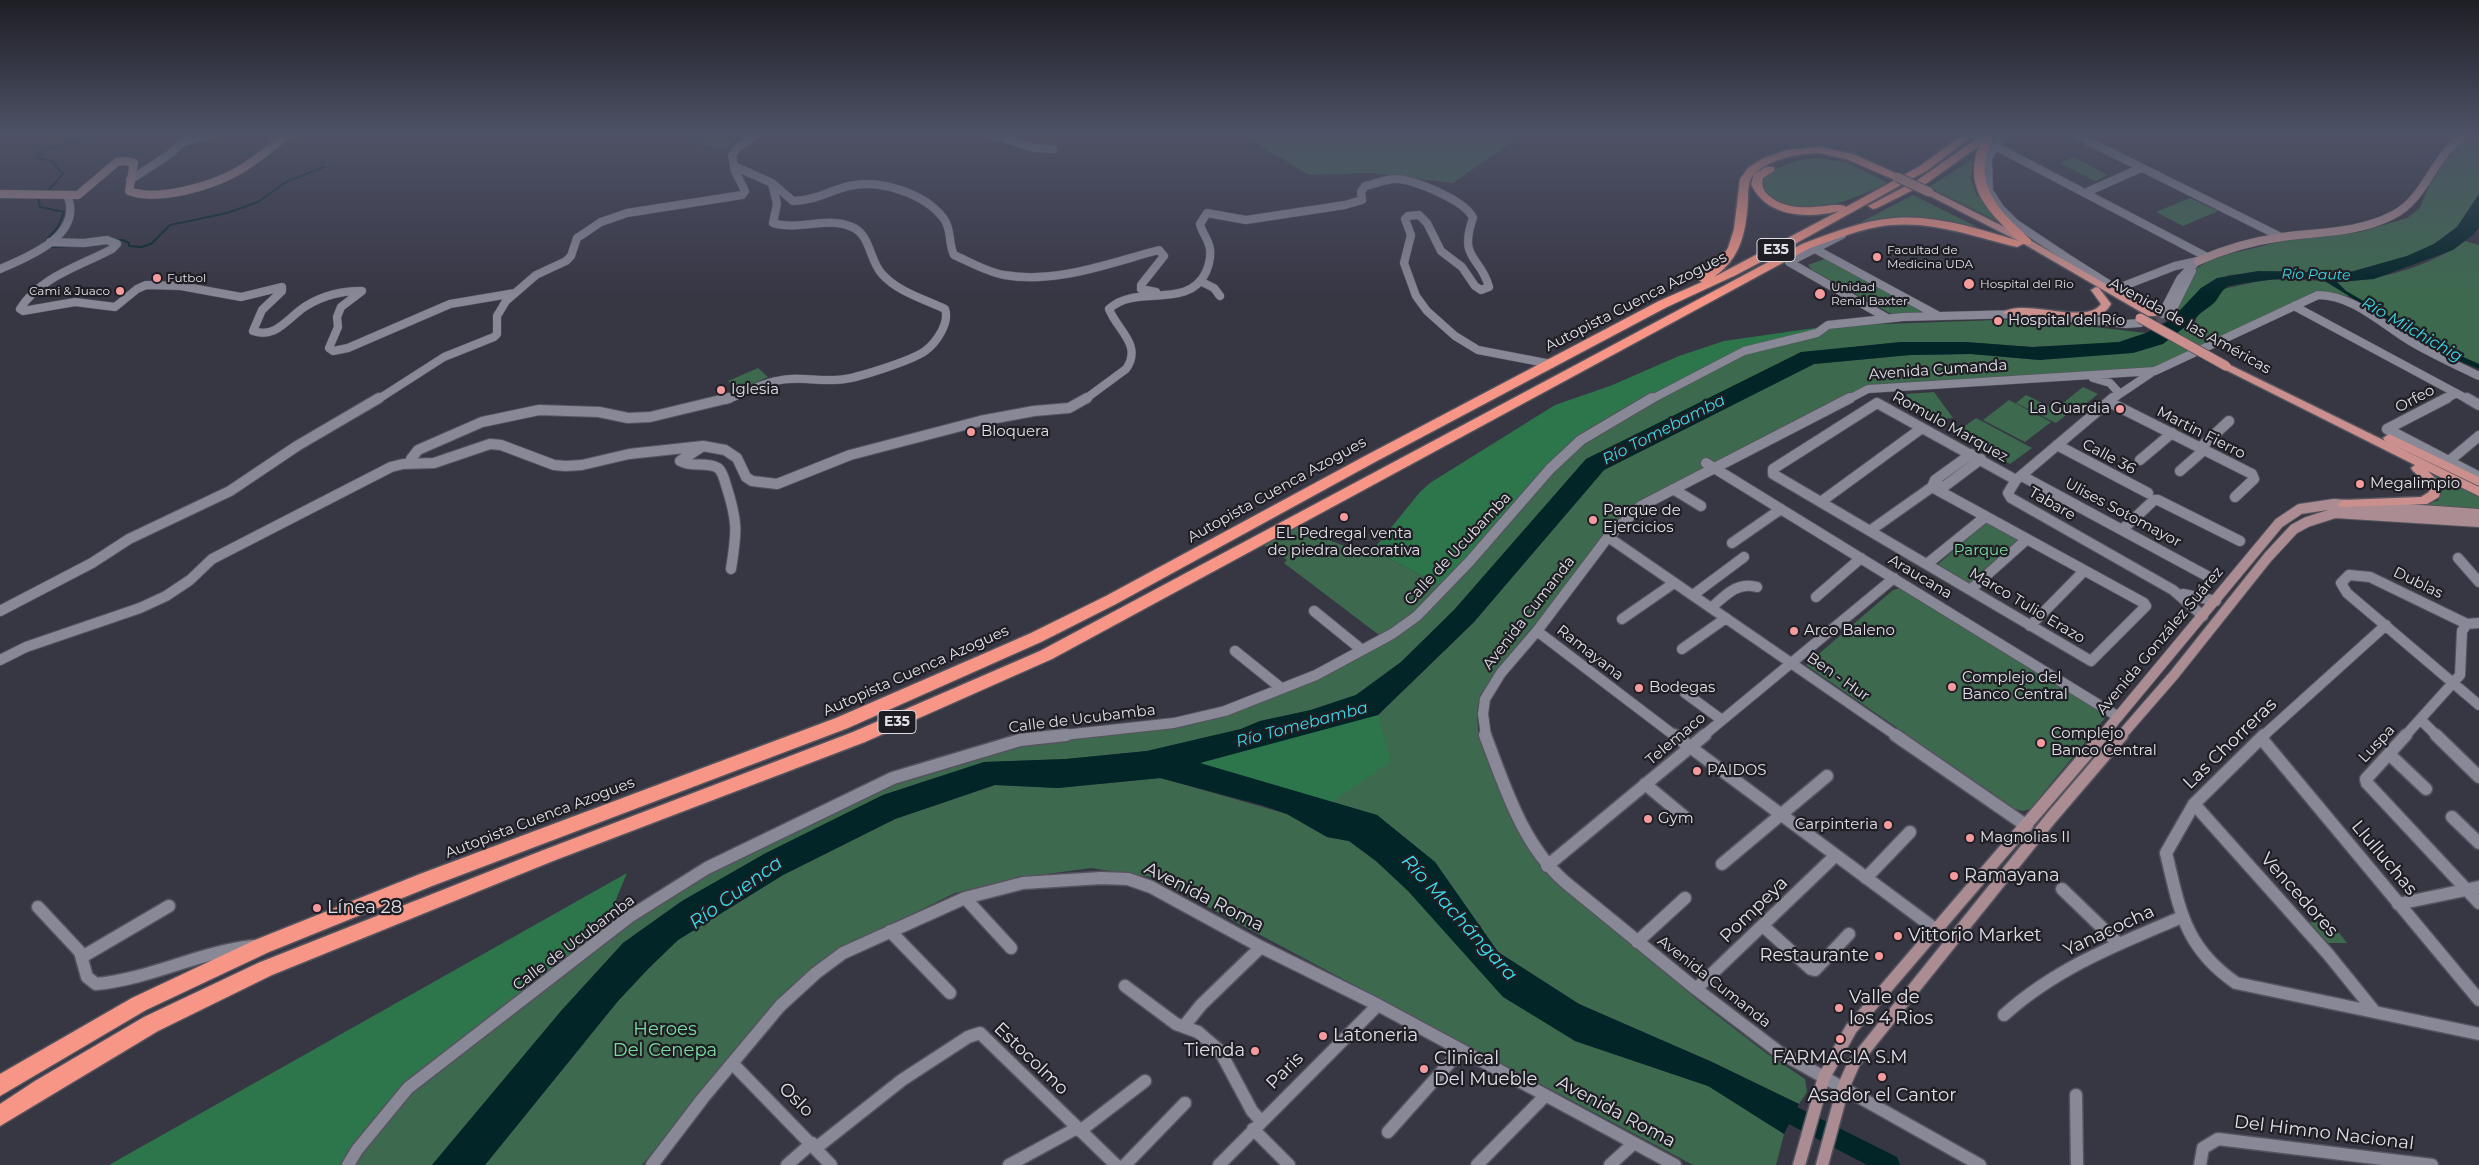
<!DOCTYPE html>
<html>
<head>
<meta charset="utf-8">
<style>
	body { margin:0 }
	canvas { display:block; background:#373643 }
</style>
</head>
<body>
<canvas width="2479" height="1165"></canvas>
<script>
const ctx = document.querySelector('canvas').getContext('2d');
ctx.lineJoin = 'round';
function fill(path, color) { ctx.fillStyle = color; ctx.fill(path, 'evenodd'); }
function stroke(path, color, width, dash) { ctx.strokeStyle = color; ctx.lineWidth = width; ctx.lineCap = dash ? 'butt' : 'round'; ctx.setLineDash(dash || []); ctx.stroke(path); }
function label(font, color, halo, rows, align = 'center') {
  ctx.font = font + ' Montserrat,sans-serif'; ctx.lineWidth = 4.5; ctx.setLineDash([]); ctx.textBaseline = 'middle'; ctx.strokeStyle = halo; ctx.fillStyle = color; for (const [text, x, y, turn = 0] of rows) {
    ctx.save(); ctx.translate(x, y); ctx.rotate((+turn || 0) * Math.PI / 180); ctx.textAlign = isNaN(turn) ? turn : align; if (halo) ctx.strokeText(text, 0, 0); ctx.fillText(text, 0, 0); ctx.restore();
  }
}
const green = new Path2D(`
	M711,135l24,6 -12,9 -24,-6z
	M1243,135h259l11,6 -60,42 -82,-10 -62,2z
	M2479,135v59l-22,33 -23,17 -27,12 -60,17 -74,-2 -44,4 -28,13 -30,32 -3,-4 27,-47 12,-7 18,-7 58,-14 77,-9 47,-14 13,-10 9,-22 17,-26 18,-21z
	M2074,157l33,18 -12,6 -35,-18z
	M1817,158l29,4 42,21c-41,18 -88,43 -127,6v-11c17,-12 36,-18 56,-20z
	M1973,159l-2,20 5,15 31,32 -78,-39z
	M1913,195l70,35c-41,-10 -80,-15 -122,-8z
	M2190,198l28,13 -35,15 -27,-14z
	M2465,241l14,4v119l-32,-14 -101,-59 -9,-9c41,-1 94,-16 128,-41z
	M1827,258l96,52v2l-30,3 -81,-45 -4,-5z
	M2269,279l60,2 21,15 -10,1 -14,-3 -171,77 -287,18 -227,117 -33,31 -106,126 -22,32 -3,17 1,19 9,26 66,120 148,126 65,50 39,26 2,13 -8,12 -87,-42 -133,-58 -81,-52 -63,-90 -58,-47 -178,-52 179,-48 96,-93 130,-152 210,-106 96,-9 61,-1 69,6 154,-35 5,-13 17,-13 7,-10z
	M2025,319l121,14 -27,9 -28,3 -59,2 -67,-5h-64l-101,11 -214,106 -132,151 -53,52 -45,33 -45,15 -51,11 -19,8 -94,22 -81,8 -82,3 -101,33 -117,58 -84,48 -59,42 -62,68 -129,154h-84l60,-77 144,-110 155,-110 186,-90 127,-38 102,-11 103,-18 91,-36 67,-37 -99,-75 3,-3 -26,-17 38,-21 32,19 38,14 4,-5 70,37 135,-148 168,-85 83,-28z
	M758,368l10,9 -29,13 -11,-9z
	M2083,387l15,7 -26,21 -15,-7z
	M1934,392l19,26 -28,2 -19,-26z
	M2026,395l40,20 -10,8 -40,-20z
	M2009,400l42,22 -26,20 -42,-22z
	M1976,418l56,30 -22,16 -56,-30z
	M2432,472l47,22v15l-63,-4 22,-4 5,-13z
	M1988,521l33,19 -52,44 -32,-19z
	M1901,588l205,126 -1,4 -75,91 -7,2 -8,-2 -209,-144 87,-75z
	M1161,778l126,36 40,23 22,4 27,20 199,180 136,46 73,47 -8,31h-83l-542,-288 -60,-9 -67,9 -69,16 -114,56 -153,160 -46,56h-157l133,-164 31,-33 29,-28 105,-65 112,-56 100,-34 63,3z
	M2330,921l17,22h-19l-19,-21z`);
const forest = new Path2D(`
	M1829,326l-84,28 -167,85 -135,148 -70,-37 47,-58 10,-9 125,-78 55,-19 69,-30 45,-15z
	M1378,715l13,46 -59,41 -133,-39z
	M627,873l-25,60 -195,153 -64,79h-234z`);
const water = new Path2D(`
	M2479,194v33l-5,7 -21,16 -79,29 -37,3 9,9 101,59 32,14v5l-34,-14 -122,-75c-32,-3 -63,0 -94,6 -8,4 -9,10 -14,16 -7,7 -16,10 -22,20l1,3 -9,2 -22,17 -30,9 -93,7 -69,-6 -61,1 -96,9 -210,106 -130,152 -96,93 -178,48 177,52 58,47 63,90 81,52 133,58 87,42 -15,30 -76,-48 -133,-45 -72,-44 -95,-106 -32,-30 -27,-20 -22,-4 -40,-23 -26,-9 -101,-27 -102,10 -63,-3 -100,34 -112,56 -105,65 -29,28 -31,33 -133,164h-53l129,-154 62,-68 59,-42 84,-48 117,-58 101,-33 82,-3 81,-8 94,-22 19,-8 51,-11 45,-15 45,-33 53,-52 132,-151 215,-107 100,-10h64l67,5 87,-5 27,-9 25,-13 30,-32 16,-10 41,-7 89,2 60,-17 27,-12 23,-17z`);
const stream = new Path2D(`
	M47,192l16,-18 -11,-13 -16,-3 4,-6 52,-17
	M40,197l-2,1 2,9 24,5 -6,15 -15,17
	M114,240h9l6,3v3l12,1 10,-3 19,-19 57,-12 31,-11 28,-20 38,-15
	M49,247l19,-1`);
const river = new Path2D(`
	M1775,1096l122,61 3,8h-33l-99,-52 -3,-7 3,-7z`);
const streetTunnel = new Path2D(`
	M2146,326l22,-10`);
const streetFar2 = new Path2D(`
	M994,135l40,13 19,1
	M2003,135l-15,23 1,33 11,17 15,15 57,38 38,24 11,2 54,-21 23,-5
	M2076,135l205,102
	M1995,146l212,111
	M130,180l40,-26 11,-11 26,-8
	M772,183l21,18c20,0 36,-10 56,-15 30,-7 76,7 95,33 8,11 4,24 10,36 16,7 33,17 50,20 53,9 105,-12 155,-25l5,6 -23,29v4l15,3
	M2087,192l54,-24
	M50,242l34,1 23,-3 10,4 -5,5c-32,17 -72,28 -92,60l3,2 52,-9 40,5 22,-18 9,-4 35,1 60,11 41,-10v4l-20,19 -9,21c24,8 35,-14 53,-25 16,-10 37,-16 56,-15l-21,16 -4,10 1,10 -9,21 4,3 15,-3 102,-44 65,-11
	M1815,249l122,66
	M1789,262l98,56
	M1789,262l53,-27
	M0,269c28,-12 82,-33 68,-72
	M1200,281l14,7 6,8
	M2294,306l175,94
	M2173,309l19,-38
	M2162,314l18,-35 15,-16
	M2012,315l47,4
	M2052,316l74,8 14,-1
	M2093,378l17,5 9,10
	M377,400l67,-43 50,-20 3,-3v-18l9,-15 30,-26 30,-14 5,-5 6,-18 24,-16 26,-9 115,-18 3,-4 -10,-20 -3,-15 5,-8 18,-13
	M726,400c17,-7 33,-15 50,-19 23,-6 46,2 69,-2 15,-2 68,-19 80,-28 11,-8 25,-28 20,-42 -21,-10 -47,-17 -63,-35 -13,-14 -11,-39 -30,-47 -25,-11 -53,4 -79,-4l4,-19 -5,-21 -38,-17
	M1084,400l42,-31c17,-24 -9,-39 -17,-60 27,-26 79,2 97,-37 3,-7 5,-15 4,-23 -1,-9 -8,-16 -10,-25l7,-11 39,7 99,-15 17,-5 -1,-8 4,-6c10,-2 21,-7 30,-7 19,0 71,22 78,39 -15,42 8,38 16,69l-8,3 -6,-4 -13,-19 -21,-16 -14,-28 -8,-8 -11,1 -3,3 6,16 -7,28 12,33 11,15 28,25 23,14 73,14
	M1650,400l94,-49 73,-18 11,-8 75,-8 115,-3
	M1847,400l21,-11 287,-18 163,-76c37,1 62,28 92,46 22,13 46,24 69,35
	M2111,400l43,-29
	M2444,400l11,-6`);
const streetFar1 = new Path2D(`
	M2113,398l-97,82 -8,13 3,5 162,92 30,26
	M2447,398l-60,31 92,48
	M2467,398l12,7
	M2109,402l143,72 2,5 -19,18
	M2057,445l91,48
	M700,448l-20,13c12,7 26,0 38,7 5,4 6,11 8,17 12,37 11,46 5,84
	M2200,448l29,-27
	M2140,460l32,-27
	M2449,461l30,-25
	M412,463l-1,-4 7,-9 64,-28 57,-12 60,2 29,6 22,-1 79,-19
	M1706,463l411,253
	M2180,471l24,-21
	M2022,476l187,101
	M1932,487l212,116 2,3 -55,55 -318,-187v-5l104,-66 139,77
	M1933,487l12,-1 36,-27
	M1673,489l28,17
	M1822,501l100,-73
	M2123,529l31,-29h4l82,41
	M1871,530l61,-43 3,-7 36,-26
	M1608,537l289,199
	M1732,543l49,-34
	M2458,558l21,24
	M1927,564l58,-47
	M1970,590l56,-50
	M2183,594l33,7
	M1693,595l51,-38
	M1816,597l45,-39
	M1711,608c14,-12 26,-27 46,-21
	M0,611l92,-48 37,-24 101,-48 67,-45 82,-48
	M1314,611l48,39
	M1622,619l52,-36
	M2467,624l-97,-47 -21,-2 -8,8 6,10 132,112
	M2030,626l54,-55
	M1537,631l138,105
	M1682,649l44,-31
	M1235,651l46,37
	M0,660l26,-13 114,-39 26,-12 24,-16 22,-21 179,-92 12,-3 31,-1 56,-19 11,1 53,20 12,1 16,-1 47,-11 74,-8 22,4 12,8 9,19 6,4 25,3 73,-29 130,-34 54,-10 35,-3 18,-10
	M1685,693l37,27
	M2421,720l16,16
	M1055,736l119,-13 51,-12 91,-36 76,-41 25,-18 53,-55 80,-92 31,-29 71,-42
	M1486,736l-3,-22 2,-15 16,-26 36,-42 71,-94 33,-31 209,-108
	M1703,736l191,-158
	M2263,736l123,-111
	M2405,736l55,-61 2,-44 5,-7 12,-1`);
const street = new Path2D(`
	M1485,735c20,52 37,109 80,147l131,107 83,63 201,113
	M1674,735l264,196
	M1895,735l132,91
	M2264,735l-70,69 -28,49c14,57 18,94 70,130l243,51
	M2406,735l-40,44 1,4 112,120
	M2436,735l43,42
	M2261,738l218,262
	M2389,754l37,35
	M1645,784l41,34
	M2194,804l134,150 47,58
	M2452,817l27,26
	M1722,864l105,-88
	M1547,866l158,-131
	M1866,878l44,-46
	M2062,889l57,55
	M965,898l46,50
	M2398,904l81,-17
	M38,907l42,45 7,25 9,7c54,-5 103,-32 157,-38
	M1763,926l48,43 4,1 34,-36
	M890,931l60,62
	M1637,942l48,-44
	M82,957l87,-51
	M1125,986l51,38 22,8 22,19 32,60 9,10
	M1696,989l139,-133
	M2004,1015c52,-47 114,-71 178,-98
	M1185,1025l16,-20 60,-58
	M732,1063l99,102
	M2076,1095l1,70
	M1253,1129l36,36
	M1080,1131l65,-50
	M1388,1132l73,-82
	M816,1148l86,-68 66,-43 12,-4 136,132
	M348,1165l9,-15 51,-62 221,-171 78,-49 186,-90 127,-38 46,-5
	M652,1165l51,-67 77,-92 36,-33 27,-20 122,-55 58,-15 78,-5 27,1 23,8 110,60 117,58 297,160
	M787,1165l25,-22
	M1009,1165l68,-37
	M1125,1165l60,-62
	M1219,1165l159,-160
	M1477,1165l68,-69
	M1610,1165l24,-22
	M2200,1165l3,-17 15,-9 214,26`);
const secondaryFar2 = new Path2D(`
	M0,194l78,1 39,-33 8,-1 9,2 -5,28c28,11 83,-5 109,-20 18,-10 33,-24 50,-36
	M2198,261c27,-12 55,-20 84,-24 37,-5 77,-4 111,-22 34,-17 40,-61 73,-80`);
const secondaryFar1 = new Path2D(`
	M2102,736l177,-213 21,-14 34,-5 145,10
	M2121,736l53,-61 94,-118 26,-28 13,-7 28,-9 144,9`);
const secondary = new Path2D(`
	M1799,1165l25,-88 27,-48 252,-294
	M1822,1165l21,-77 11,-25 197,-245 71,-83`);
const primary = new Path2D(`
	M1929,189l101,51 127,74 -1,2h-8l-124,-72 -98,-50v-4z
	M2096,287l3,1 12,16c-4,6 -7,10 -15,12 -10,2 -89,1 -93,-3 18,-16 83,13 98,-9l-10,-14z
	M2226,363l253,124v9l-51,-25 14,14 -3,12 -12,7 -87,3 -2,-3 6,-4 77,-3 8,-5 1,-6 -17,-15 -2,-3 4,-3 -193,-97 -1,-2z
	M2389,434l90,43v9l-94,-45 -2,-3z`);
const highway = new Path2D(`
	M1962,135h12l-46,35 -135,75 -57,30 -69,32 -292,155 -259,142 -75,38 -193,86 -416,158 -163,66 -123,58 -146,86v-22l132,-76 123,-58 165,-66 416,-156 193,-84 77,-38 259,-140 294,-155 43,-19 -5,-3 2,-2 19,-15 10,-14 6,-19 6,-50 8,-11 14,-9 24,-9 33,-3 34,7 49,22 18,-10zM1819,153l27,6 49,21 -49,27c-9,-8 -52,12 -78,-12 -5,-5 -7,-10 -5,-17l11,-7v-4h-8l-12,7c18,-16 42,-20 65,-21zM1754,174l-3,10c15,33 56,35 88,27l-125,66c27,-19 32,-45 34,-77 0,-9 0,-19 6,-26z
	M1982,135h12c-2,7 -6,15 -8,22 -8,37 21,60 45,83v4h-8l-6,3c-47,-11 -91,-29 -140,-20 -23,4 -45,14 -67,21l-758,411 -187,83 -312,119 -281,114 -114,56 -158,95v-22l35,-23 109,-64 114,-54 283,-112 312,-119 187,-81 762,-407c30,-11 61,-24 93,-26 42,-3 84,11 124,23 -28,-27 -57,-52 -40,-95l-52,37 -50,25 -4,1 -5,-3 51,-27z`);
const primaryBridge = new Path2D(`
	M1897,177l32,15
	M2140,318l86,48`);
const markers = [
	[1877,257,5,"#f59b9e"],
	[157,278,5,"#f59b9e"],
	[1969,284,6,"#f59b9e"],
	[120,291,5,"#f59b9e"],
	[1820,294,6,"#f59b9e"],
	[1998,321,5,"#f59b9e"],
	[721,390,5,"#f59b9e"],
	[2120,409,5,"#f59b9e"],
	[971,432,5,"#f59b9e"],
	[2360,484,5,"#f59b9e"],
	[1344,517,5,"#f59b9e"],
	[1593,520,5,"#f59b9e"],
	[1794,631,5,"#f59b9e"],
	[1952,687,5,"#f59b9e"],
	[1639,688,5,"#f59b9e"],
	[2041,743,5,"#f59b9e"],
	[1697,771,5,"#f59b9e"],
	[1648,819,5,"#f59b9e"],
	[1888,825,5,"#f59b9e"],
	[1970,838,5,"#f59b9e"],
	[1954,876,5,"#f59b9e"],
	[317,908,5,"#f59b9e"],
	[1898,936,5,"#f59b9e"],
	[1879,956,5,"#f59b9e"],
	[1839,1008,5,"#f59b9e"],
	[1323,1036,5,"#f59b9e"],
	[1840,1039,5,"#f59b9e"],
	[1255,1051,5,"#f59b9e"],
	[1424,1069,5,"#f59b9e"],
	[1882,1077,5,"#f59b9e"]
];
const farPoinames = [
	["Facultad de",1887,250],
	["Medicina UDA",1887,264],
	["Futbol",167,278],
	["Hospital del Rio",1980,284],
	["Unidad",1831,287],
	["Renal Baxter",1831,301],
	["Cami & Juaco",110,291,"right"]
];
const shields = [
	[1776,250,38],
	[897,722,38]
];
const shieldNames = [
	["E35",1776,250],
	["E35",897,722]
];
const farWaternames = [
	["Río Paute",2316,275,1]
];
const streetNames = [
	["Autopista Cuenca Azogues",1636,302,-27],
	["Avenida de las Américas",2190,326,29],
	["Avenida Cumanda",1938,370,-4],
	["Orfeo",2415,399,-28],
	["Romulo Marquez",1950,427,29],
	["Martin Fierro",2201,433,27],
	["Calle 36",2109,457,28],
	["Autopista Cuenca Azogues",1277,490,-29],
	["Tabare",2052,504,30],
	["Ulises Sotomayor",2123,513,28],
	["Calle de Ucubamba",1458,549,-47],
	["Araucana",1920,577,31],
	["Dublas",2418,583,26],
	["Marco Tulio Erazo",2027,606,31],
	["Avenida Cumanda",1529,613,-52],
	["Avenida González Suárez",2160,641,-50],
	["Ramayana",1590,653,38],
	["Autopista Cuenca Azogues",916,671,-24],
	["Ben - Hur",1838,677,35],
	["Calle de Ucubamba",1082,719,-7],
	["Telemaco",1676,739,-40],
	["Luspa",2377,744,-47],
	["Autopista Cuenca Azogues",540,818,-21],
	["Calle de Ucubamba",574,943,-37],
	["Avenida Cumanda",1714,982,38]
];
const poiNames = [
	["Hospital del Río",2008,321],
	["Iglesia",731,390],
	["La Guardia",2110,409,"right"],
	["Bloquera",981,432],
	["Megalimpio",2370,484],
	["Parque de",1603,511],
	["Ejercicios",1603,528],
	["EL Pedregal venta",1344,534,"center"],
	["de piedra decorativa",1344,551,"center"],
	["Arco Baleno",1804,631],
	["Complejo del",1962,678],
	["Banco Central",1962,695],
	["Bodegas",1649,688],
	["Complejo",2051,734],
	["Banco Central",2051,751],
	["PAIDOS",1707,771],
	["Gym",1658,819],
	["Carpinteria",1878,825,"right"],
	["Magnolias II",1980,838]
];
const parkNames = [
	["Parque",1981,551]
];
const waterNames = [
	["Río Milchichig",2412,330,30],
	["Río Tomebamba",1664,430,-27],
	["Río Tomebamba",1302,725,-15]
];
const nearStreetnames = [
	["Las Chorreras",2230,744,-44],
	["Llulluchas",2384,858,50],
	["Vencedores",2299,895,48],
	["Avenida Roma",1204,897,27],
	["Pompeya",1754,910,-44],
	["Yanacocha",2109,931,-25],
	["Estocolmo",1031,1059,44],
	["Paris",1285,1071,-45],
	["Oslo",796,1100,45],
	["Avenida Roma",1616,1112,28],
	["Del Himno Nacional",2324,1133,7]
];
const nearPoinames = [
	["Ramayana",1964,876],
	["Línea 28",327,908],
	["Vittorio Market",1908,936],
	["Restaurante",1869,956,"right"],
	["Valle de",1849,998],
	["los 4 Rios",1849,1019],
	["Latoneria",1333,1036],
	["Tienda",1245,1051,"right"],
	["FARMACIA S.M",1840,1058,"center"],
	["Clinical",1434,1059],
	["Del Mueble",1434,1080],
	["Asador el Cantor",1882,1096,"center"]
];
const nearParknames = [
	["Heroes",665,1030],
	["Del Cenepa",665,1051]
];
const nearWaternames = [
	["Río Cuenca",736,893,-36],
	["Río Machángara",1459,918,48]
];
fill(green, '#3d6a4e');
fill(forest, '#2d764c');
fill(water, '#022528');
stroke(stream, '#022528', 2);
fill(river, '#022528');
stroke(streetTunnel, '#504f5c', 8, [8, 4]);
stroke(streetFar2, '#55545e', 9);
stroke(streetFar1, '#55545e', 12);
stroke(street, '#55545e', 15);
stroke(secondaryFar2, '#55545e', 9);
stroke(secondaryFar1, '#55545e', 12);
stroke(secondary, '#55545e', 15);
stroke(primary, '#55545e', 3);
stroke(highway, '#55545e', 3);
stroke(streetFar2, '#898897', 8);
stroke(streetFar1, '#898897', 10);
stroke(street, '#898897', 12);
stroke(secondaryFar2, '#aa8c92', 8);
stroke(secondaryFar1, '#aa8c92', 10);
stroke(secondary, '#aa8c92', 12);
fill(primary, '#cb908d');
fill(highway, '#f79687');
stroke(primaryBridge, '#55545e', 11, []);
stroke(primaryBridge, '#cb908d', 9);
const sky = ctx.createLinearGradient(0, 0, 0, 298);
sky.addColorStop(0, '#1e1e25');
sky.addColorStop(0.45, '#4d5266');
sky.addColorStop(1, '#4d526600');
ctx.fillStyle = sky;
ctx.fillRect(0, 0, 2479, 298);
for (const [x, y, r, color] of markers) { const dot = new Path2D(); dot.arc(x, y, r, 0, 2 * Math.PI); ctx.fillStyle = color; ctx.fill(dot); stroke(dot, '#1f1e24', 2); }
label('12px', '#e0dfe7', '#1f1e24', farPoinames, 'left');
for (const [x, y, w] of shields) { const box = new Path2D(); box.roundRect(x - w / 2, y - 11.5, w, 23, 4); ctx.fillStyle = '#1f1e24'; ctx.fill(box); stroke(box, '#e0dfe7', 1); }
label('bold 14px', '#e0dfe7', null, shieldNames);
label('italic 14px', '#3bdceb', '#1f1e24', farWaternames);
label('15px', '#e0dfe7', '#1f1e24', streetNames);
label('15px', '#e0dfe7', '#1f1e24', poiNames, 'left');
label('15px', '#7adda0', '#1f1e24', parkNames);
label('italic 16px', '#3bdceb', '#1f1e24', waterNames);
label('18px', '#e0dfe7', '#1f1e24', nearStreetnames);
label('18px', '#e0dfe7', '#1f1e24', nearPoinames, 'left');
label('18px', '#7adda0', '#1f1e24', nearParknames);
label('italic 19px', '#3bdceb', '#1f1e24', nearWaternames);
</script>
</body>
</html>
